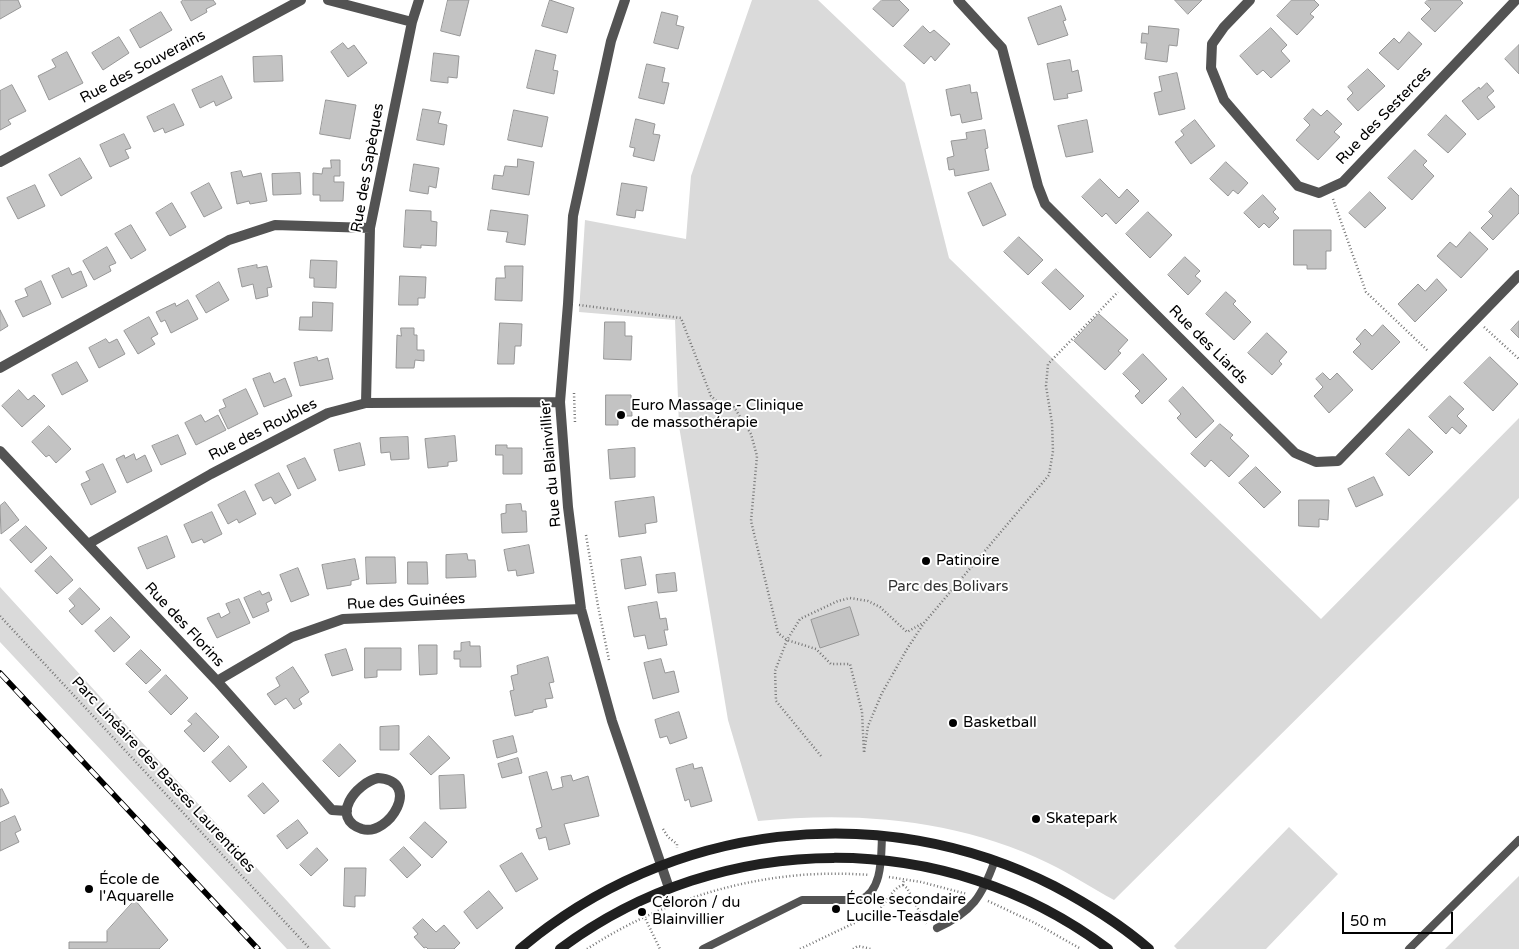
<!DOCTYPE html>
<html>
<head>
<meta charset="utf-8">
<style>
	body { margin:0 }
	#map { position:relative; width:1519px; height:949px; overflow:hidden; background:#fff; font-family:"Varela Round",sans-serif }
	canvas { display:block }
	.scale { position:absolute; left:1342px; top:912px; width:111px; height:22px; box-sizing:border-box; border:2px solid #000; border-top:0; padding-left:6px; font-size:15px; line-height:18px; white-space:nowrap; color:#000; -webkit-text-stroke:4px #fff; paint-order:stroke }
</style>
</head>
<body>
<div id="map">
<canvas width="1519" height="949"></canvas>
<div class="scale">50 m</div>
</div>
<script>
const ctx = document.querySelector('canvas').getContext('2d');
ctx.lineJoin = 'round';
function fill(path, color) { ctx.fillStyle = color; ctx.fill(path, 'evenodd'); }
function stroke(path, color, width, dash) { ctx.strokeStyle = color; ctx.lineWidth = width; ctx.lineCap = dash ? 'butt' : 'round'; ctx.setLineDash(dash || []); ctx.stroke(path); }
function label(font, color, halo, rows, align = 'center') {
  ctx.font = font + ' "Varela Round",sans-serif'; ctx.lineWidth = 4; ctx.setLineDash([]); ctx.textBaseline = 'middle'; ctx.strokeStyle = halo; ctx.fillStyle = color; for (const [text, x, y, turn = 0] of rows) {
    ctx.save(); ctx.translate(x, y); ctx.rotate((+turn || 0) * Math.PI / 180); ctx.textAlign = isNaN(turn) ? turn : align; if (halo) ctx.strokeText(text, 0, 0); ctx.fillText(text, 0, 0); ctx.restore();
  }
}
const green = new Path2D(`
	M752,0h66l87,83 44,175 372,361 198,-201v80l-405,402c-22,-12 -43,-26 -66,-37 -90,-44 -192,-52 -290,-42l-30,-101 -49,-294 -4,-106 -96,-8 6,-92 101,19 5,-63z
	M0,587l331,362h-44l-287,-307z
	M1289,827l49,47 -72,75h-89l-3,-3z
	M1519,876v73h-74z`);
const building = new Path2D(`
	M0,0h18l3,7 -21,12z
	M184,0h29l3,4 -10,5 1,3 -16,9 -10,-19z
	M448,0h21l-9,36 -19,-5z
	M550,0l24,8 -7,25 -25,-7z
	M882,0h17l10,10 -16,17 -20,-18z
	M1175,0h27l-14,14z
	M1292,0h22l5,5 -9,9 4,3 -17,18 -20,-19z
	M1428,0h32l3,3 -28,29 -14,-13 10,-10 -6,-6z
	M1061,6l5,14 -3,1 5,14 -30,10 -10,-27z
	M161,12l11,18 -32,18 -10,-18z
	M662,12l16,4 -2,9 8,2 -6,22 -24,-6z
	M923,26l7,7 4,-3 16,14 -15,17 -4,-5 -7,8 -20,-18z
	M1149,26l30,3 -2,17 -8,-1 -2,17 -22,-3 2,-16h-6l1,-10 6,1z
	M1271,28l16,17 -6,6 9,10 -19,17 -8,-8 -6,5 -17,-19z
	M1409,32l13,12 -24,26 -19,-17 15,-15 5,5z
	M119,37l10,16 -26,17 -11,-17z
	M343,43l5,6 6,-4 13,18 -19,14 -17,-25z
	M1519,45v29l-14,-15z
	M536,50l20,5 -3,15 5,1 -4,23 -27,-6z
	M67,52l16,31 -34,17 -11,-24 18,-9 -4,-7z
	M434,53l25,3 -2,22 -9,-1v6l-17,-2z
	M282,56l1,25 -29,1 -1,-25z
	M1070,60l2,12 6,-2 4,21 -15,3 1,4 -14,2 -7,-36z
	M647,64l18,4 -3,14 7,1 -5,21 -25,-6z
	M1368,69l17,17 -27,25 -11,-12 6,-6 -5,-6z
	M1177,73l8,36 -26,6 -5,-22 8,-2 -3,-14z
	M222,76l10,22 -16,8 -2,-5 -14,7 -8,-18z
	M1487,83l7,8 -7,6 8,10 -17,13 -16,-19 17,-14 1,2z
	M12,85l14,26 -18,9 3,4 -11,6v-39z
	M970,85l1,8 6,-1 5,27 -20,4 -2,-9 -9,2 -5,-26z
	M326,100l30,5 -6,34 -30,-5z
	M174,104l10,21 -19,8 -2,-5 -9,4 -7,-15z
	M423,109l18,3 -3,11 9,2 -3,20 -27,-5z
	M1313,109l8,7 6,-6 15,14 -8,8 6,5 -22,23 -22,-20 14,-15 -6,-6z
	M514,110l34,7 -6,30 -34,-7z
	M1446,115l20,19 -18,19 -20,-18z
	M636,119l19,5 -2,10 7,1 -6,26 -21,-5 2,-8 -5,-1z
	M1087,120l6,32 -27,5 -8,-31z
	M1195,120l20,26 -24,18 -16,-22 9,-7 -3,-4z
	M985,130l3,18 -3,1 4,21 -34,6 -1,-7 -5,1 -2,-12 7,-2 -3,-15 16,-2 -1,-6z
	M124,134l7,14 -6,2 4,8 -19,9 -10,-22z
	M1415,150l12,11 -4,4 11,11 -22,24 -24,-22z
	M80,158l12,20 -31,18 -12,-21z
	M518,159l16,3 -5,33 -37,-6 2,-14 9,1 2,-10 12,1z
	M331,160h9v16h-6v6h10l-1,19h-23v-6h-7v-22l9,1 1,-6h8z
	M1226,162l22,21 -10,11 -5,-4 -5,6 -18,-17z
	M414,164l25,4 -3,20 -7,-2 -1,8 -18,-3z
	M241,171l2,6 18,-4 6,28 -17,3 -1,-3 -12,3 -6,-31z
	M300,173l1,21 -28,1 -1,-21z
	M1100,179l19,19 8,-9 12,12 -23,23 -10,-11 -4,4 -20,-20z
	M209,183l13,25 -18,9 -13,-24z
	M622,183l25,4 -4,24 -7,-1 -1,8 -18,-3z
	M991,183l15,32 -23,11 -15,-33z
	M35,185l10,21 -27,13 -11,-21z
	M1511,188l8,8v17l-26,27 -12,-12 12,-12 -4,-4z
	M1370,192l16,16 -21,20 -16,-15z
	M1263,195l13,14 -3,3 6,6 -10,10 -5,-5 -5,5 -15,-15z
	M172,203l14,24 -16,9 -14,-23z
	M406,210l25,1v10l6,1 -1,24 -15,-1v3l-17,-1z
	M491,210l37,5 -3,30 -19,-3 2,-10 -20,-2z
	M1148,212l24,23 -22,23 -24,-24z
	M131,225l15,25 -15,9 -16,-25z
	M1294,230h37v21h-5v18h-19v-4h-13z
	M1470,232l18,17 -27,29 -24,-22 13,-14 6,5z
	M1019,237l24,23 -15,15 -24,-23z
	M107,247l9,16 -7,3 2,5 -17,9 -11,-19z
	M1185,257l15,14 -5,5 6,5 -13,14 -20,-20z
	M311,260l26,1 -1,27 -22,-1v-9h-4z
	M257,265v3l10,-2 5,21 -5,1 1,8 -12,3 -3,-15 -11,3 -4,-18z
	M505,266h18l-1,35 -27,-1 1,-22h9z
	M69,268l3,7 9,-4 6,15 -25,12 -10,-22z
	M1056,269l28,27 -14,14 -28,-27z
	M400,276l26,1 -1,21h-7v7h-19z
	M1437,279l10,11 -32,32 -17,-18 20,-20 7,7z
	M41,281l10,23 -28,13 -8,-16 13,-5 -3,-7z
	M219,282l10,18 -23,13 -10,-17z
	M1226,292l10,9 -3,3 18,18 -17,18 -28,-26z
	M188,300l10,19 -27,14 -6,-13 -4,2 -5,-10 19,-9 1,3z
	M313,302l20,1 -1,28 -33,-1 1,-13h12z
	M0,310l8,16 -8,5z
	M1099,314l29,26 -10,11 3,2 -16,17 -31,-29z
	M149,317l9,17 -7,4 4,6 -17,10 -14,-23z
	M1519,321v17l-8,-8z
	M605,322h20v14h7l-1,24 -27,-1z
	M500,323l22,1 -1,22h-6l-1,18h-16z
	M1383,325l17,17 -28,28 -19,-18 8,-8 -5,-5 9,-10 7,7z
	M401,328h13v7h3v15h7v11l-9,-1 -1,8h-18l1,-33 4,1z
	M1267,333l20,19 -8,9 3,3 -10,11 -24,-22z
	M106,339l3,4 8,-4 8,15 -26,14 -10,-20z
	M1143,354l24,25 -25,25 -7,-8 5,-5 -17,-17z
	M317,357l1,4 10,-3 5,21 -33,7 -6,-23z
	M1490,357l28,27 -25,27 -29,-28z
	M77,362l11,19 -26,14 -10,-20z
	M270,373l4,10 11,-5 7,18 -28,11 -11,-28z
	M1323,373l7,7 7,-7 16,17 -24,23 -15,-17 9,-9 -7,-8z
	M1183,387l31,34 -18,17 -19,-20 4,-4 -12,-13z
	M246,389l12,25 -30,15 -9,-19 7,-3 -3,-7z
	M19,390l9,10 6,-5 11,11 -23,21 -20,-21z
	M606,395h25l1,21h-14v9h-12z
	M1450,396l14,13 -7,7 10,10 -7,8 -8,-7 -6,7 -17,-17z
	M201,415l4,7 13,-7 8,15 -30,15 -11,-22z
	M1220,424l13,11 -3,3 19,18 -20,21 -18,-17 -6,7 -14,-13z
	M49,426l22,23 -15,14 -7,-8 -3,2 -14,-15z
	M1409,429l24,23 -24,24 -23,-22z
	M178,435l8,19 -25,11 -9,-19z
	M455,436l2,25 -9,1v4l-20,2 -3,-29z
	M408,437l1,22 -18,1 -1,-8 -9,1 -1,-15z
	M360,443l5,22 -26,6 -5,-21z
	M496,445h11v3h15v26h-19v-19h-7z
	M635,448v29l-25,2 -2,-29z
	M134,454l2,6 9,-5 7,16 -25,12 -11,-24 8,-4 1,3z
	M305,458l11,22 -18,9 -11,-23z
	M103,464l13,28 -25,13 -10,-21 9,-4 -4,-8z
	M1256,467l25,25 -17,16 -25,-25z
	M279,473l12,22 -16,9 -4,-7 -8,4 -8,-16z
	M1374,477l9,18 -27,12 -8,-18z
	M245,491l11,23 -17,9 -2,-4 -9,5 -10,-19z
	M654,497l3,25 -12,2 1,9 -27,4 -4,-35z
	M1299,500h30l-1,20 -9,-1v8l-20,-1z
	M5,502l14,18 -18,14 -1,-28z
	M521,504l1,7h4l1,21 -25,1 -1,-19 5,-1v-8z
	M212,512l10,22 -18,9 -2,-4 -10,4 -8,-18z
	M26,526l21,22 -16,15 -21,-23z
	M167,536l8,21 -28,12 -9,-21z
	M529,545l5,28 -17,3 -1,-6 -8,1 -4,-21z
	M467,554l1,6h7l1,17 -30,1v-23z
	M51,556l22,24 -16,14 -22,-23z
	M366,557h29l1,26 -29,1z
	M641,557l5,28 -21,4 -4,-29z
	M355,559l4,20 -8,2v4l-24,4 -5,-24z
	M408,562h19l1,22h-20z
	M298,568l11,27 -18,7 -11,-27z
	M675,573l2,18 -19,2 -2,-18z
	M80,588l20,21 -18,16 -13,-14 6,-5 -6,-7z
	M260,591l2,4 7,-3 3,8 -6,3 3,8 -16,7 -9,-20z
	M239,599l11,24 -33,15 -10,-20 12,-5 2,5 9,-5 -4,-9z
	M657,602l3,17 6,-1 2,12h-4l3,15 -19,4 -3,-14 -11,2 -6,-30z
	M850,607l9,28 -39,13 -9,-28z
	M111,617l19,20 -16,15 -19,-21z
	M470,642v4h10l1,21h-21v-8h-6v-8h7v-8z
	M419,645h18v29l-17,1z
	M365,648h36v22h-24v7l-12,1z
	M346,649l7,21 -21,6 -7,-21z
	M141,650l20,20 -15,14 -20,-20z
	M548,657l6,25 -5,1 4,15 -8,1 2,8 -14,3v2l-18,4 -5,-25 4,-1 -3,-14 7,-2 -1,-8z
	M661,659l4,14 9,-2 5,21 -26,7 -9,-36z
	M293,667l16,25 -10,7 3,5 -8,5 -8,-11 -11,7 -8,-11 13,-8 -4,-8z
	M166,675l22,23 -17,17 -22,-23z
	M679,712l8,26 -17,6 -3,-8 -7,2 -5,-18z
	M196,713l23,24 -15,15 -20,-21 8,-7 -4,-3z
	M399,726v24h-19v-23z
	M429,736l21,22 -19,17 -21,-21z
	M513,736l4,16 -20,6 -4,-17z
	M340,744l16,17 -17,16 -16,-16z
	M229,746l18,21 -17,15 -18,-20z
	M518,758l4,15 -20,5 -4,-14z
	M693,764l1,5 8,-2 10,34 -21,6 -2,-8 -4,2 -9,-32z
	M547,772l5,18 11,-3 -2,-10 10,-2 2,6 15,-5 11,40 -35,8 6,20 -21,6 -3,-13 -7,2 -3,-10 6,-2 -13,-50z
	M464,775l2,33 -26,1 -1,-33z
	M263,783l16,18 -15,13 -16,-18z
	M2,789l7,14 -9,4v-17z
	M15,816l6,14 -6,3 4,9 -19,9v-28z
	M298,820l10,13 -21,16 -10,-13z
	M425,822l22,20 -15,16 -22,-20z
	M404,847l17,18 -14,13 -17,-18z
	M317,848l11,12 -17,16 -11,-11z
	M522,853l16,26 -22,13 -16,-26z
	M345,868h21l-1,28h-10v11l-11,-1z
	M489,891l14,17 -26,21 -13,-17z
	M135,900l33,40 -9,9h-90v-7h38v-11z
	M423,919l13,13 8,-7 16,18 -6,6h-26l-2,-2 -2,1 -10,-11 4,-3 -5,-6z`);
const path = new Path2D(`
	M1333,199l33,93 62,59
	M579,305l102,13 30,78 13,12 10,-1 17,27 6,22 -6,65 27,112 9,7 29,9 15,15h19l12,48 2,41 4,-27 14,-33 25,-44 17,-26 125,-148 4,-24 -1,-28 -6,-37 2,-22 70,-72
	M1484,327l35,32
	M574,393l1,30
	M586,535l12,71 11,54
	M0,616l310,333
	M821,756l-45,-55 -1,-30 12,-31 13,-21 38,-18 12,-3 18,3 12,6 27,25 16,-9
	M663,829l5,8 9,7v4
	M889,877l32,5 46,12
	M903,885l4,3 19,36
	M988,901l47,22 46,26
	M644,916l16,33
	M587,949c83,-54 183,-82 282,-74
	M800,949l75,-36c10,-7 18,-26 28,-28l1,-6
	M853,949l5,-3 13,3`);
const lane = new Path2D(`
	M937,928c35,-16 45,-31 58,-68
	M703,949l99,-49h58c23,-9 21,-44 22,-64
	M1409,949l110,-109`);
const street = new Path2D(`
	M328,0l84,22
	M625,0l-14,41 -38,175 -5,88 -8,98 8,105 13,102 31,112 57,167
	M958,0l44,48 36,138 7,18 250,249 21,9 22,-1 181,-186
	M1250,0l-26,27 -12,17 -1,24 13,32 74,86 21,7 24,-11 173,-182
	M0,162l301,-162
	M0,368l229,-128 46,-15 95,3
	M366,403l4,-175 42,-206 7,-22
	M0,451l217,230 115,129 15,1
	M88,544l123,-70 117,-61 38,-10 194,-1
	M217,681l75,-44 51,-18 238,-10
	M378,778c45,3 11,59 -16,51 -33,-11 -6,-46 16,-51z`);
const secondary = new Path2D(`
	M520,949c149,-126 360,-152 534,-63 34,18 66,38 95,63
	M560,949c162,-121 386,-122 548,0`);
const rail = new Path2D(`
	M0,673l258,276`);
const markers = [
	[621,415,5,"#000"],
	[926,561,5,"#000"],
	[953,723,5,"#000"],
	[1036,819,5,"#000"],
	[89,889,5,"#000"],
	[836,909,5,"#000"],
	[642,912,5,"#000"]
];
const streetNames = [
	["Rue des Souverains",143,67,-28],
	["Rue des Sesterces",1384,116,-46],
	["Rue des Sapèques",368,168,-80],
	["Rue des Liards",1208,345,45],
	["Rue des Roubles",263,430,-27],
	["Rue du Blainvillier",551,464,-95],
	["Rue des Guinées",406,602,-3],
	["Rue des Florins",184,625,47],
	["Parc Linéaire des Basses Laurentides",163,775,47]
];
const poiNames = [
	["Euro Massage - Clinique",631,406],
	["de massothérapie",631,423],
	["Patinoire",936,561],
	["Basketball",963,723],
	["Skatepark",1046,819],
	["École de",99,880],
	["l'Aquarelle",99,897],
	["École secondaire",846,900],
	["Lucille-Teasdale",846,917],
	["Céloron / du",652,903],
	["Blainvillier",652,920]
];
const parkNames = [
	["Parc des Bolivars",948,587]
];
fill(green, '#dadada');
fill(building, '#c3c3c3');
stroke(building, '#979797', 1);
stroke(path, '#757575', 2.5, [1, 2.5]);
stroke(lane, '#535353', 8);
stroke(street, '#535353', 10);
stroke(secondary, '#202020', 10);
stroke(rail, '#000', 5.5);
stroke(rail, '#fff', 4, [11]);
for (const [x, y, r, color] of markers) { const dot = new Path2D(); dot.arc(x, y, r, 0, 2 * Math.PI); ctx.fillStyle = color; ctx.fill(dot); stroke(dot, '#fff', 2); }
label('15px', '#000', '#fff', streetNames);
label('15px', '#000', '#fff', poiNames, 'left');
label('15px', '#313131', '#fff', parkNames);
</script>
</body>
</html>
